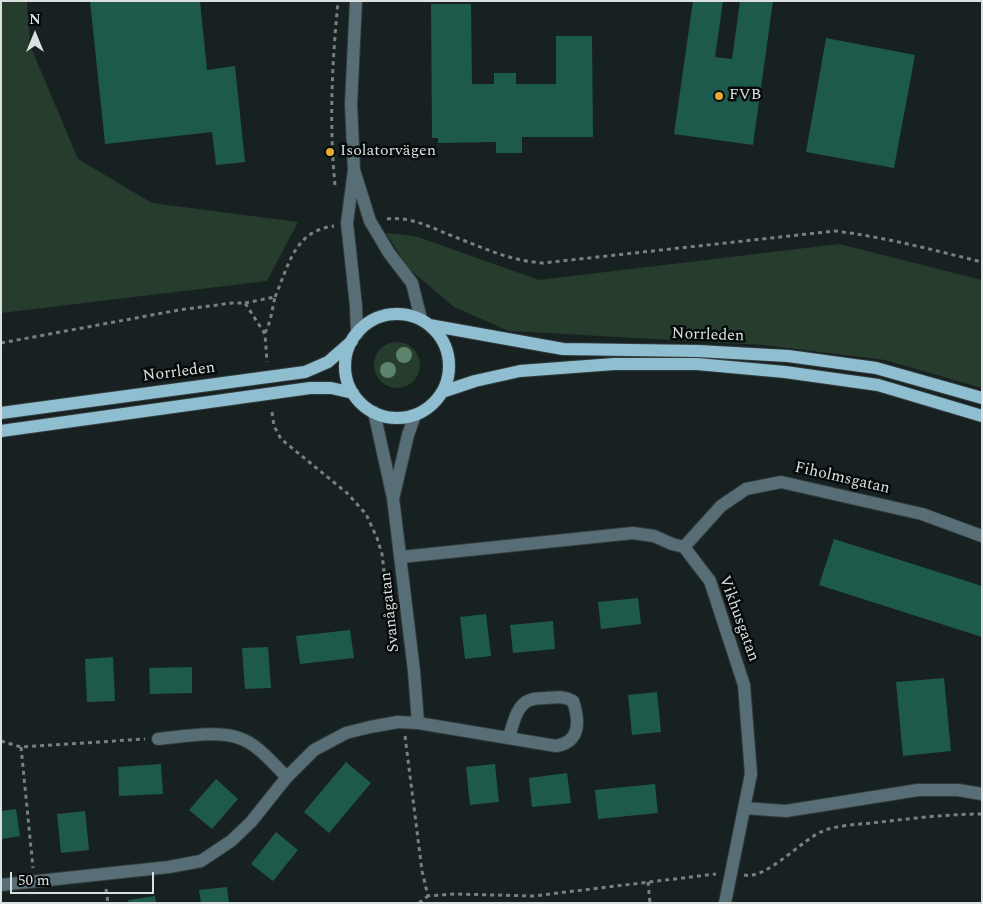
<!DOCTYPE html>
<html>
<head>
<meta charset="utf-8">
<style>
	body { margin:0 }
	#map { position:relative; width:983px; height:904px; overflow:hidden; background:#182121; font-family:Spectral,serif }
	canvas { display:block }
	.frame { position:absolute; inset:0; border:2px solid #dae0e0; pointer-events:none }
	.north { position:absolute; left:10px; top:10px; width:50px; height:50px; -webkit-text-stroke:4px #060a0a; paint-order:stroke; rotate:0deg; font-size:14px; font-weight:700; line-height:20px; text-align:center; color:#dae0e0 }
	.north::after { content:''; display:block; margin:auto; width:18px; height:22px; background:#dae0e0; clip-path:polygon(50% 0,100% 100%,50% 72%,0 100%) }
	.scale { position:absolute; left:10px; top:872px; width:144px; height:22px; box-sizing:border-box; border:2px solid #dae0e0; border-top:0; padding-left:6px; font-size:15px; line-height:18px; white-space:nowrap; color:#dae0e0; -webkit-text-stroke:4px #060a0a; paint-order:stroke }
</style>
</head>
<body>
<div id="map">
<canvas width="983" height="904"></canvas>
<div class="frame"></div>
<div class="north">N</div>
<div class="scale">50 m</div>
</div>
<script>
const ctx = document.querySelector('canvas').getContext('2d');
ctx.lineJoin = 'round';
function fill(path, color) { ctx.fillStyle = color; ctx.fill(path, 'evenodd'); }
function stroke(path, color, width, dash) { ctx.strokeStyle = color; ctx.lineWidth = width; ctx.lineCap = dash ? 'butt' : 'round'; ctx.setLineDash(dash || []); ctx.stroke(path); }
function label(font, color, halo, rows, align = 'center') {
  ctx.font = font + ' Spectral,serif'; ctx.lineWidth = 5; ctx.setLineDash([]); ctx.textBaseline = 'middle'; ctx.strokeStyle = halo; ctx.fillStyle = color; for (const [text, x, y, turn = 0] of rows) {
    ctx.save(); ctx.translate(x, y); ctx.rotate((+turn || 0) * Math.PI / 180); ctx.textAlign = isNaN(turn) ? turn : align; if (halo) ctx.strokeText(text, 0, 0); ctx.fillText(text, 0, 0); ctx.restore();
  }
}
const green = new Path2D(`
	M1,1h26l3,44 48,114 74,44 146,19 -31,59 -266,32z
	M386,233l29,3 124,44 300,-36 143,36v108l-97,-28 -121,-15 -255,-14 -55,-24 -46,-39z
	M374 365a23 23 0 1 1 46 0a23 23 0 1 1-46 0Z`);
const building = new Path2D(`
	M90,1h110l7,69 28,-4 10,96 -29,3 -4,-33 -107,12z
	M693,1h30l-8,56 17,2 8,-58h33l-20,144 -79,-11z
	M431,4h40l1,80h22v-11h22v11h40v-48h36l1,101h-71v16h-26v-11l-58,1v-5h-6z
	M826,38l89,17 -21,113 -88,-16z
	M834,539l148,47v51l-163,-52z
	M638,598l3,26 -40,5 -3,-27z
	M486,614l5,42 -26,3 -5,-42z
	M553,621l2,28 -42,4 -3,-28z
	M350,630l4,28 -54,6 -4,-28z
	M268,647l3,41 -26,1 -3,-41z
	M113,657l2,44 -28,1 -2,-43z
	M192,667v26l-42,1 -1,-26z
	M944,678l7,73 -48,5 -7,-74z
	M657,692l4,40 -29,3 -4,-40z
	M346,762l25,21 -42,50 -25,-21z
	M161,764l2,30 -44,2 -1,-29z
	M495,764l4,38 -29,3 -4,-38z
	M567,773l4,30 -39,4 -3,-29z
	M216,779l22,20 -26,30 -23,-19z
	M655,784l3,29 -60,6 -3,-29z
	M16,809l4,27 -19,3v-28z
	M85,811l4,39 -28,3 -4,-39z
	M276,832l22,18 -25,31 -22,-17z
	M227,887l2,16h-28l-2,-13z
	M155,896l1,7h-27l-1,-3z`);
const path = new Path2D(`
	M335,185c-6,-61 -3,-122 3,-183
	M387,219c22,-3 43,8 63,16 31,12 60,26 93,28l292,-32c50,6 98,19 147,31
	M275,297c14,-32 19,-66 59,-71
	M245,303l30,-6 -5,24 -5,12
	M1,343l178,-33 53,-7h13l20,31 2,28
	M272,412l2,14 7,13 66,54 19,21 11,24 5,16 8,69
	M405,736l17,135 6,25 26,-2 79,2 183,-22
	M1,741l20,6 124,-8
	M21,747l12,121
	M744,875c23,5 58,-36 79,-44 11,-5 36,-7 49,-8 36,-4 73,-9 110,-9
	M648,882l2,21
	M106,889l2,14
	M419,903l9,-7`);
const minor = new Path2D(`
	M356,1l-5,103 3,66 -7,53 9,83 1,28
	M355,173l15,48 19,32 23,30 9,36
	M374,412l19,86 21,173 4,52
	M394,495l14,-60 7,-20
	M684,547l37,-41 25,-17 35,-7 141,32 60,22
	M401,557l232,-24 21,3 18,8 12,3 26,34 34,104 7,89 -26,129
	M158,739c23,-2 59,-9 81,-1 19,6 34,26 48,39
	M744,808l42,3 132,-21h40l24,4
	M1,885l168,-18 32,-6 30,-20 20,-19 36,-45 27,-27 32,-17 24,-6 28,-5 20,1 138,23c24,-4 24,-24 17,-45 -9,-5 -16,-4 -27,-3 -5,0 -11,0 -16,2 -14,5 -17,25 -21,37`);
const major = new Path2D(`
	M345 366a52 52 0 1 1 104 0a52 52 0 1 1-104 0Z
	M429,325l134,24 135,2 90,5 88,12 106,30
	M442,392l33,-11 45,-10 94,-7h83l88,8 93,13 104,31
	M1,413l304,-41 23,-10 24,-21
	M1,431l309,-43h21l22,5`);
const trees = [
	[404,355],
	[388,370]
];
const markers = [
	[719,96,5,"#e5ad35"],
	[330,152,5,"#e5ad35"]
];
const poiNames = [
	["FVB",729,96],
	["Isolatorvägen",340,152]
];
const streetNames = [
	["Norrleden",708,336,2],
	["Norrleden",179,373,-7],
	["Fiholmsgatan",842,479,13],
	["Svanågatan",391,612,-96],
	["Vikhusgatan",738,619,70]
];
fill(green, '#263c2c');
fill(building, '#1d5a4c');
stroke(minor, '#333c3c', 14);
stroke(major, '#333c3c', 14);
stroke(path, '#798080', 3, [4, 4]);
stroke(minor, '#576e76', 12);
stroke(major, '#8fbed0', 12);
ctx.fillStyle = '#5c846a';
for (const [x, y] of trees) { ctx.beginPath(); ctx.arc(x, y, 8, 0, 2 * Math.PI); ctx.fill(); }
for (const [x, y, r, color] of markers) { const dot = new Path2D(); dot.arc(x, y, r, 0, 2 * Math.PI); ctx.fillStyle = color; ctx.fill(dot); stroke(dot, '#060a0a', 2); }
label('16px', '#dae0e0', '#060a0a', poiNames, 'left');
label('16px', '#dae0e0', '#060a0a', streetNames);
</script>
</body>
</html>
